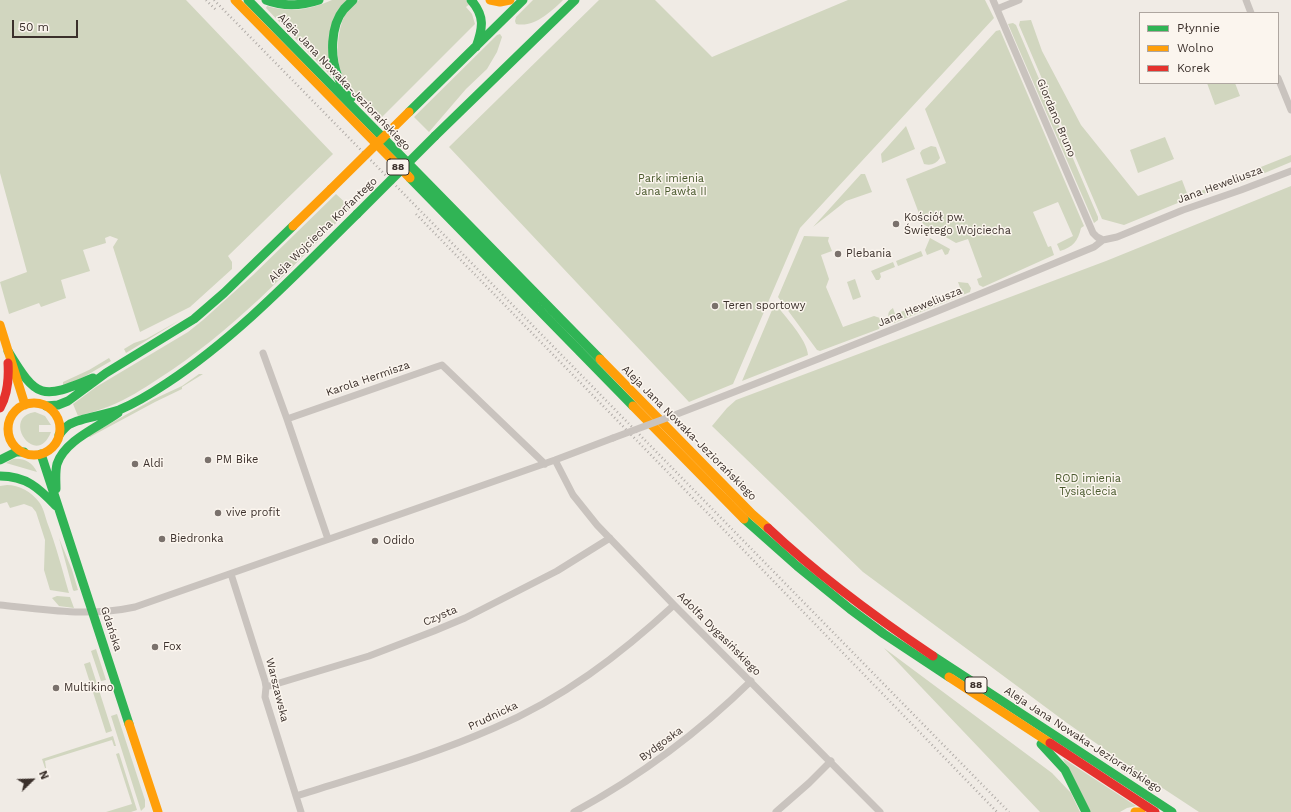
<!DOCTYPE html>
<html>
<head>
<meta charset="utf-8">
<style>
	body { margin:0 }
	#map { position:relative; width:1291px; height:812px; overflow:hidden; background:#f0ebe5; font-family:"Work Sans",sans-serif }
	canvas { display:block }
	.legend { position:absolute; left:1139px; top:12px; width:140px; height:72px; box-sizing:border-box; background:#fbf5ee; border:1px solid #aea6a0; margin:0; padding:5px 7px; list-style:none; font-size:12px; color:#3b302b }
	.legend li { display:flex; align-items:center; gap:8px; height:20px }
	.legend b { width:20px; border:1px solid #aea6a0 }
	.north { position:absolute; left:12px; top:760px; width:40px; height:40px; -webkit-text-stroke:3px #fbf5ee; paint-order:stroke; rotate:67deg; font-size:11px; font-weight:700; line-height:16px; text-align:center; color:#3b302b }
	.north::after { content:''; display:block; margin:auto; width:14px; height:18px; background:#3b302b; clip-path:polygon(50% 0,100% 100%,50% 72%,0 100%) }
	.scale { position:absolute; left:12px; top:20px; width:66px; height:18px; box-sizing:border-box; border:2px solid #3b302b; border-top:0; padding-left:5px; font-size:12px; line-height:14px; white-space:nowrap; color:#3b302b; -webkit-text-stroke:3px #fbf5ee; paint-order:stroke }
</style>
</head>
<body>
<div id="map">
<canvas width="1291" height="812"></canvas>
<ul class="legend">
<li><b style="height:5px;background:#30b455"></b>Płynnie</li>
<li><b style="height:5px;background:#ff9f0a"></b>Wolno</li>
<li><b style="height:5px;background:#e5322d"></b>Korek</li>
</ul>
<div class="north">N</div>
<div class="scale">50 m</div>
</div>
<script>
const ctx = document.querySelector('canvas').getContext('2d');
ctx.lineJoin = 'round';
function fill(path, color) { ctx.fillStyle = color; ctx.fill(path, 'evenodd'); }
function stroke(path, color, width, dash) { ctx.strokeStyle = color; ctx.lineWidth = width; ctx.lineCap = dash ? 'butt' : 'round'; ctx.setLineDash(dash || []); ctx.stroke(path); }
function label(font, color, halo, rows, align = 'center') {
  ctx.font = font + ' "Work Sans",sans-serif'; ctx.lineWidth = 3; ctx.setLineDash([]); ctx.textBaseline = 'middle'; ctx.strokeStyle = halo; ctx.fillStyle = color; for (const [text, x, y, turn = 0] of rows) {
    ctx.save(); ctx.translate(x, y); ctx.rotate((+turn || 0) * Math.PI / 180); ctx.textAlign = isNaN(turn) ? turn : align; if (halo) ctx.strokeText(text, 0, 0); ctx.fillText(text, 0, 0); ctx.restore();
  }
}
const green = new Path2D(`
	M0,0h186l147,154 -105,102 4,6v7l-42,38 -50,25 -27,-85 5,-8 -8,-3 -5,2 1,5 -23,7 7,21 -29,9 5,18 -25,9 -2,-4 -30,11 -9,-32 27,-10 -27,-99z
	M332,0h15l-8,10 -8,66 -65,-68 1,-2c24,7 42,4 65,-6z
	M359,0h107l4,4 -4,3 6,7 3,10 -96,96c-13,-13 -30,-27 -37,-44 -7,-16 -5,-48 4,-63 3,-5 9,-9 13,-13z
	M533,0h30c-11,11 -29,28 -47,24l-1,-3 1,-4z
	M599,0h56l57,57 136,-57h137l9,18 -194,210 -67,156 -44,18 -240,-255z
	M1031,20l11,31 39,74 57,71 44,-16 6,16 103,-41v7l-43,18 -58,18 -66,27 -22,-6 -83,-194 1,-4z
	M1013,23l3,2 82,192v3l-4,3 -86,-199z
	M1000,30l84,196 -3,2c-3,13 -8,19 -21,23l-3,-7 16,-8 -15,-34 -25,10 15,35 3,-1 3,9 -71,32 -4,-2 -2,-6 5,-2 -14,-38 -12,4 -33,-19 -17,-45 40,-16 -21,-54 71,-78z
	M500,34l2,3 -5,15 -10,17 -21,20 -37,43 -15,-15 83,-82z
	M1207,83h28l5,13 -25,9z
	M906,126l9,23 -33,14 -1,-9z
	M1165,137l9,22 -36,14 -8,-23z
	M931,146l5,1 4,11c-4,6 -9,8 -16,6l-4,-11 2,-3z
	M861,174h4l7,18 -26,9 -33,26z
	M1291,186v626h-92l-76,-50 -56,-39 -204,-151 -151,-146 15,-18 9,-8 370,-139z
	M336,194l15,14c-61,61 -120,125 -193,171 -15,10 -31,20 -48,27 -10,4 -21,7 -32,10l-5,-12 23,-17 92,-55 15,-12 50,-45z
	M804,236l25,1 -1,4 4,10 -11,4 8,24 -3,8 17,40 31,-11 6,2 1,6 -2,5 -59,22 -3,-1 -39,-53z
	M930,238l20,11 -2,5 -3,1 -3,-6 -15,6 -2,-5z
	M921,251l2,5 -25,10 -2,-5z
	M893,262l2,5 -15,6 1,4 -2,3h-3l-5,-9z
	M855,279l6,18 -8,3 -6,-18z
	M958,282l10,1 3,5 -1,4 -76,31 -5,-2c-1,-6 -2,-9 4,-13l2,6 66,-24z
	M775,303c10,14 32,36 33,52l-66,26z
	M180,320l-54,33 -2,-4 10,-6 12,-4z
	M109,358l2,3 -29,17 -19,9v-5l26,-12z
	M199,374h4l-21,13v2l-27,13 -65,35 -2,-1 66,-37 28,-13z
	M35,412l10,4 6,9h-12v7h12c-15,38 -51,-15 -16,-20z
	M13,459c11,-1 19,3 24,13l-31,-9z
	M7,485c12,0 25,7 32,17 4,5 6,13 8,20 9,23 15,47 22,71l-19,-3 -6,-20 1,-30 -9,-28 -4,-5 -8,-3 -14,4 -3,-6 -7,2v-18z
	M59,538l13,32 6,20 -4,1 -1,-1z
	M57,596l13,1 4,11 -15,-2 -7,-8z
	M884,648l168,125 19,20 9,19h-40z
	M96,649l10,31 -5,1 -10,-30z
	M90,662l22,69 -6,2 -22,-69z
	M117,714l28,86v7l-4,4 -30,-95z
	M113,736l3,10h-2l-2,-6 -67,21 1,7h-1l-3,-9z
	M119,753l18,57 -6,2h-25l26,-8 -16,-50z
	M1063,759h1l72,47 -9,2 -7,4h-30z`);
const street = new Path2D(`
	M993,0l100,233 4,4 6,3
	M1246,0l5,13
	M997,9l22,-9
	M1278,78l13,32
	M263,353l24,66
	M672,416c141,-54 282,-111 422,-169l9,-7 14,-3 66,-27 58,-20 50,-19
	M555,460l18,35 24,30 77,80 206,207
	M328,539l-41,-120 149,-52 6,-2 103,99
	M231,574l34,107 1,6 -1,10 36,115
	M0,605c46,5 89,12 135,2l420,-147 58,-22
	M266,687l103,-31 65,-25 31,-13 92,-47 53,-33
	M296,796c66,-21 135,-40 198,-68 68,-29 126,-73 180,-123
	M574,812c67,-36 123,-78 177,-131
	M776,812l33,-29 22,-22`);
const fast = new Path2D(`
	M248,0l352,359
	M266,0c18,7 35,6 53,0
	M471,0c14,16 12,28 5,47
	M351,98c-5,-7 -10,-13 -13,-21 -8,-20 -8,-51 6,-68 3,-3 6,-6 9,-9
	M409,112l114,-112
	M435,136l140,-136
	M410,178l223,228
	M8,351c29,48 33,49 85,27
	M46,406l12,-1 10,-4 38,-28 88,-54 30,-26 69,-67
	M59,435c3,-4 6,-8 11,-11 11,-6 35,-9 49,-14 17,-7 33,-17 48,-27 71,-47 130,-110 190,-169
	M41,454l88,270
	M0,460l16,-8h8
	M0,476c26,0 39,12 56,30
	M56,489c0,-8 -1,-17 1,-25 8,-24 42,-37 61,-51
	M744,519l53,47 53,43 34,25 65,43
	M933,656l239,156
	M1041,744l24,26 21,42`);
const slow = new Path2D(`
	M235,0l175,178
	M490,0l10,2 10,-2
	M293,226l38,-37
	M0,325l25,80
	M600,359l152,155 16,14
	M8 429a26 26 0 1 1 52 0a26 26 0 1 1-52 0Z
	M633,406l111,113
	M949,677l101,66
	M129,724l29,88
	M1135,812h6`);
const jam = new Path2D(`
	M0,408c8,-14 9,-29 8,-45
	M768,528c51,48 107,89 165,128
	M1050,743l105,69`);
const rail = new Path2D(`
	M206,0l11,11
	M214,0l795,812
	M416,214l310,318 271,280`);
const streetBridge = new Path2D(`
	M613,438l59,-22`);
const fastBridge = new Path2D(`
	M357,214l78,-78`);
const slowBridge = new Path2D(`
	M331,189l78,-77`);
const markers = [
	[896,224,4,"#7a716c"],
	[838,254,4,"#7a716c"],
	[715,306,4,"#7a716c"],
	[208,460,4,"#7a716c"],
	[135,464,4,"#7a716c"],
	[218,513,4,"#7a716c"],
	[162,539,4,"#7a716c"],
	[375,541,4,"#7a716c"],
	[155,647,4,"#7a716c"],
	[56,688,4,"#7a716c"]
];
const shields = [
	[398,167,22],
	[976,685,22]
];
const shieldNames = [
	["88",398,167],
	["88",976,685]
];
const streetNames = [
	["Aleja Jana Nowaka-Jeziorańskiego",344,82,46],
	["Giordano Bruno",1056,118,67],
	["Jana Heweliusza",1220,185,-20],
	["Aleja Wojciecha Korfantego",323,230,-44],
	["Jana Heweliusza",920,307,-22],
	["Karola Hermisza",368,379,-19],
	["Aleja Jana Nowaka-Jeziorańskiego",689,433,45],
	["Czysta",440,616,-23],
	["Gdańska",111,629,72],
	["Adolfa Dygasińskiego",719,634,45],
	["Warszawska",277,690,76],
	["Prudnicka",493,716,-25],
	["Aleja Jana Nowaka-Jeziorańskiego",1083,740,33],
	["Bydgoska",661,744,-36]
];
const parkNames = [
	["Park imienia",671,179],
	["Jana Pawła II",671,192],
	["ROD imienia",1088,479],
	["Tysiąclecia",1088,492]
];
const poiNames = [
	["Kościół pw.",904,218],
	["Świętego Wojciecha",904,231],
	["Plebania",846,254],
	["Teren sportowy",723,306],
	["PM Bike",216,460],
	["Aldi",143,464],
	["vive profit",226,513],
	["Biedronka",170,539],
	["Odido",383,541],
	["Fox",163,647],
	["Multikino",64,688]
];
fill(green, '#d1d6bf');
stroke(street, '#c9c3be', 7);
stroke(fast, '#30b455', 9);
stroke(slow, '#ff9f0a', 9);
stroke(jam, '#e5322d', 9);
stroke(rail, '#b1aca8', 2.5, [1, 3]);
stroke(streetBridge, '#c9c3be', 7);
stroke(fastBridge, '#30b455', 9);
stroke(slowBridge, '#ff9f0a', 9);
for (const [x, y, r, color] of markers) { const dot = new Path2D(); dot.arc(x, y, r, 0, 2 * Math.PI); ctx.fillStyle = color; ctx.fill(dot); stroke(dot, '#fbf5ee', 1.5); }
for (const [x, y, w] of shields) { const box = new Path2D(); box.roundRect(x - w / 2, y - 8, w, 16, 3); ctx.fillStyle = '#fbf5ee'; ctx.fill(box); stroke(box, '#3b302b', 1); }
label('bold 10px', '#3b302b', null, shieldNames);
label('11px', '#3b302b', '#fbf5ee', streetNames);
label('11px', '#4a5a2e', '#fbf5ee', parkNames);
label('11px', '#3b302b', '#fbf5ee', poiNames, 'left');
</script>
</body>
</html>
